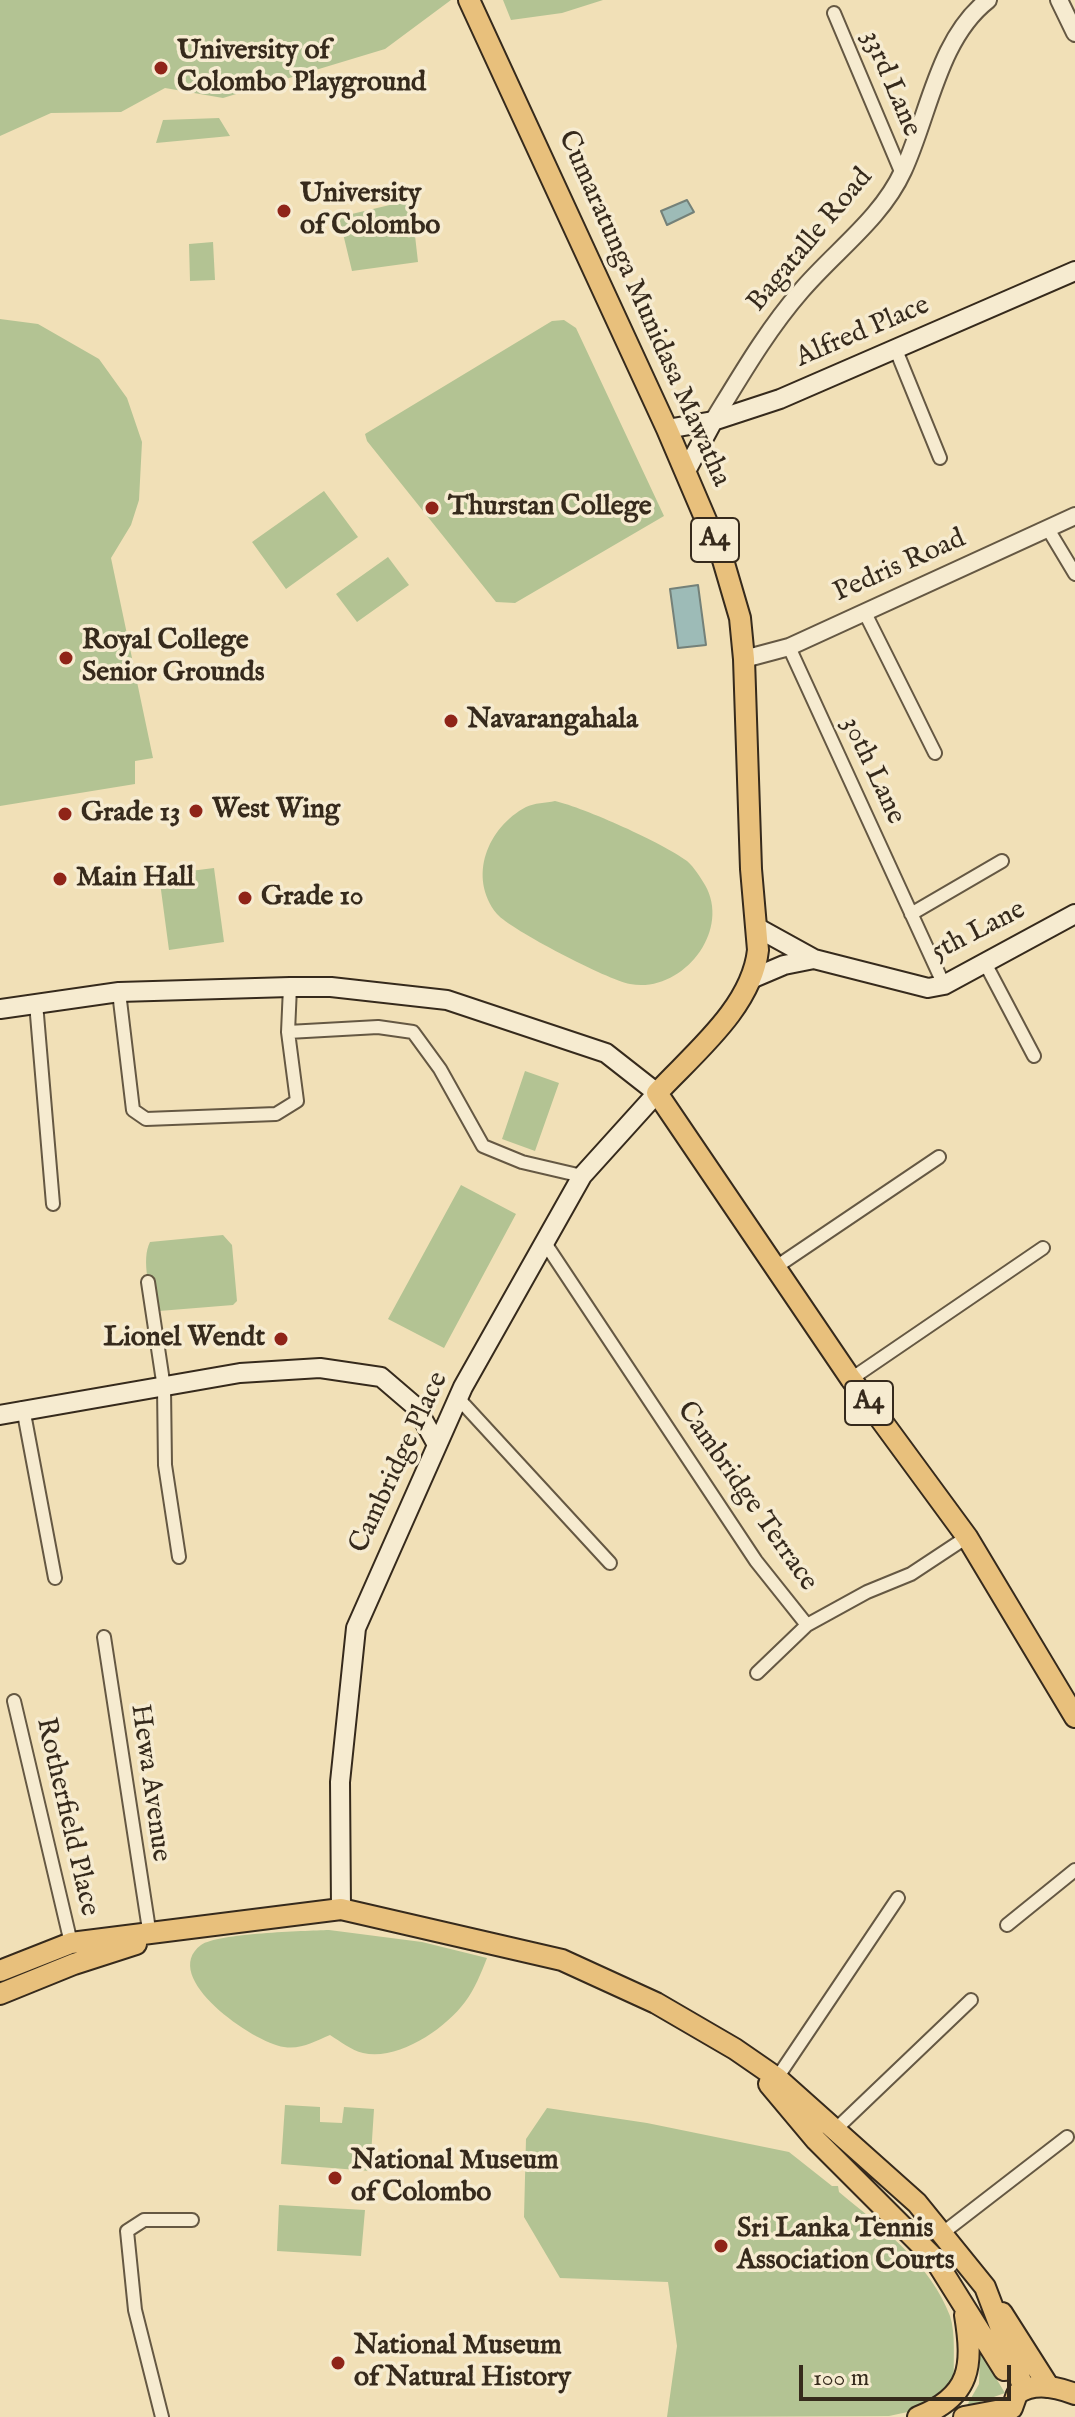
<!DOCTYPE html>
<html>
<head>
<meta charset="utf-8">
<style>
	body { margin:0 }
	#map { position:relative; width:1075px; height:2417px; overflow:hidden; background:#f1e0b7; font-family:"IM FELL English",serif }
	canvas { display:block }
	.scale { position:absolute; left:799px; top:2365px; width:212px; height:36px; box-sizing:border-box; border:4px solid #362a1c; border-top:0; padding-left:10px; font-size:24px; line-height:28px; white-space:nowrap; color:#362a1c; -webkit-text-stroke:6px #f6ebd0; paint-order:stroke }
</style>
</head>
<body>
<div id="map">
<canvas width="1075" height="2417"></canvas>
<div class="scale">100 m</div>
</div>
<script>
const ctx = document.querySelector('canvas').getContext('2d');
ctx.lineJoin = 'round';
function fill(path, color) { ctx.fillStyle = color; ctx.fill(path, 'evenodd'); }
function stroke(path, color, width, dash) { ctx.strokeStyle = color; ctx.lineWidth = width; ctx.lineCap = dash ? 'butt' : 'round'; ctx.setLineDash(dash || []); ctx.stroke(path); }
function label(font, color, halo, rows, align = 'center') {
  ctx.font = font + ' "IM FELL English",serif'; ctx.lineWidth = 7; ctx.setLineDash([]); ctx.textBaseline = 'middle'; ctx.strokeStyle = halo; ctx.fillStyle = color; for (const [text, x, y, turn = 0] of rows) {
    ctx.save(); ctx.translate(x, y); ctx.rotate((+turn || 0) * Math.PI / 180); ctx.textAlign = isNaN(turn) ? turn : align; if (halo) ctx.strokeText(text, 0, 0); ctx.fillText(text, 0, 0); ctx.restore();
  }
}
const green = new Path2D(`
	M0,0h451l-66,49 -162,49 -58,-10 -44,24 -70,1 -51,23z
	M503,0h100l-41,13 -51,7z
	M219,118l11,18 -74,7 7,-23z
	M411,200l7,62 -66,9 -13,-54z
	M213,242l2,38 -25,1 -1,-37z
	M0,319l38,5 61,35 28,39 15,44 -3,58 -8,25 -20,33 42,200 -18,3v23l-135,22z
	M564,320l12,8 88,188 -149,87 -19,-1 -129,-161 -2,-7 187,-113z
	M324,491l34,46 -72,52 -34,-47z
	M388,557l21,28 -52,37 -21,-28z
	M555,801c30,7 108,42 132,60 7,6 14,17 18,24 27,47 -24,109 -75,99 -22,-4 -119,-54 -133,-70 -30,-37 -9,-87 29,-107 8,-4 20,-4 29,-6z
	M214,868l10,74 -55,8 -10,-75z
	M525,1071l34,12 -24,68 -33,-12z
	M461,1185l55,29 -72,134 -56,-29z
	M223,1235l9,10 5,56 -4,4 -74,6c-10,-16 -18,-52 -9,-69z
	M329,1930l93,12 65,16c-6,15 -12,31 -22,44 -20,27 -67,59 -102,51 -12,-3 -22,-11 -33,-18 -15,6 -29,15 -46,12 -30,-4 -126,-70 -83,-102 17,-12 103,-14 128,-15z
	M285,2105l35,2v15l22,1 2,-16 30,2 -4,62 -89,-7z
	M547,2108l100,15 142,29 43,34h6l1,6c41,34 92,72 111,124 6,18 3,44 4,63l-23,28 -42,9 -222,1 10,-71 -9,-64 -108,-4 -36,-61 2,-78z
	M279,2205l86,5 -4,46 -84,-5z
	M980,2352l25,41 -39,14 13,-23z`);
const water = new Path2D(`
	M687,200l7,12 -27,13 -6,-14z
	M698,585l8,60 -28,3 -8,-59z`);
const minor = new Path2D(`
	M834,13l68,161
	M896,350l44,108
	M1048,529l27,45
	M865,613l70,140
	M789,647l155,338
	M911,914l91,-53
	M985,963l49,93
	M119,992l14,118 13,9 130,-5 21,-13 -9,-69 2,-45
	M36,1003l17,201
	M288,1032l90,-5 35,5 27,37 43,77 39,16 60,14
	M545,1243l211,318 51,64 60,-33 44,-18 56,-37
	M776,1267l163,-110
	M148,1282l16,106 1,77 14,92
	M851,1379l192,-131
	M458,1398l152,165
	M23,1408l32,170
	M104,1637l46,299
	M757,1673l50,-48
	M14,1701l57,242
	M1007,1925l68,-55
	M777,2078l121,-180
	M836,2129l135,-129
	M944,2232l123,-95
	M162,2417l-27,-107 -8,-79 17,-11h48`);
const tertiary = new Path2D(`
	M1059,0l16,33
	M713,421c27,-44 54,-91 88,-130 34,-40 80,-72 102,-120 26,-56 35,-132 85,-171
	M744,659l45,-12 286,-131`);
const secondary = new Path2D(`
	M667,429l46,-8 67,-22 295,-128
	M686,471l27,-50
	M756,927l58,32 114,29 16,-3 131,-71
	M751,979l33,-14 30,-6
	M0,1009l119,-17 171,-5h41l116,13 159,53 51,40 -75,83 -119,211 -107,241 -16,154 1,127
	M0,1415l240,-42 80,-5 61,9 35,30 20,36`);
const primary = new Path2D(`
	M0,1971l71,-28 270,-34 221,51 94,43 79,46 42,29 140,125 68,84 39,102
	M0,1994l74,-30 62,-20
	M769,2084l47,56 118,118 70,112
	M1002,2313l47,74
	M918,2417c54,-21 55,-52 47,-102`);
const trunk = new Path2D(`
	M469,0l198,429 56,131 17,58 4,41 7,210 7,81c-6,57 -64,103 -101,143l194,286 116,158 108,180
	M964,2417l48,-9 5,-14c17,-13 40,-7 58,0`);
const markers = [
	[161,68,8,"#8f2418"],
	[284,211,8,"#8f2418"],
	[432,508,8,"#8f2418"],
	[66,658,8,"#8f2418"],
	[451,721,8,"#8f2418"],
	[196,811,8,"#8f2418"],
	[65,814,8,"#8f2418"],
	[60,879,8,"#8f2418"],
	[245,898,8,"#8f2418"],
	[281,1339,8,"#8f2418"],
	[335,2178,8,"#8f2418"],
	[721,2246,8,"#8f2418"],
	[338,2363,8,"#8f2418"]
];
const shields = [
	[715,540,48],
	[869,1403,48]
];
const shieldNames = [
	["A4",715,540],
	["A4",869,1403]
];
const poiNames = [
	["University of",177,52],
	["Colombo Playground",177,84],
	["University",300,195],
	["of Colombo",300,227],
	["Thurstan College",448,508],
	["Royal College",82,642],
	["Senior Grounds",82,674],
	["Navarangahala",467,721],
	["West Wing",212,811],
	["Grade 13",81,814],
	["Main Hall",76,879],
	["Grade 10",261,898],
	["Lionel Wendt",265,1339,"right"],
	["National Museum",351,2162],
	["of Colombo",351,2194],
	["Sri Lanka Tennis",737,2230],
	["Association Courts",737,2262],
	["National Museum",354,2347],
	["of Natural History",354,2379]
];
const streetNames = [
	["33rd Lane",890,84,67],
	["Bagatalle Road",811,241,-50],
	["Cumaratunga Munidasa Mawatha",643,309,66],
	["Alfred Place",863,333,-23],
	["Pedris Road",900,567,-24],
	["30th Lane",872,771,65],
	["5th Lane",979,932,-27],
	["Cambridge Place",400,1463,-65],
	["Cambridge Terrace",746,1497,55],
	["Hewa Avenue",149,1783,82],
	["Rotherfield Place",66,1817,77]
];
fill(green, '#b3c393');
fill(water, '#9dbbb7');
stroke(water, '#748179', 2);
stroke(minor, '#655843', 16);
stroke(tertiary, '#655843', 20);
stroke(secondary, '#362a1c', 22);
stroke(primary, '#362a1c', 24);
stroke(trunk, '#362a1c', 24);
stroke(minor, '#f6ebd0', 12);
stroke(tertiary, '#f6ebd0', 16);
stroke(secondary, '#f6ebd0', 18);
stroke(primary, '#e8c07c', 20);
stroke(trunk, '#e8c07c', 20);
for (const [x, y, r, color] of markers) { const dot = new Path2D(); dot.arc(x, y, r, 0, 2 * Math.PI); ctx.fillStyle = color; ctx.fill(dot); stroke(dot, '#f6ebd0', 3); }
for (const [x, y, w] of shields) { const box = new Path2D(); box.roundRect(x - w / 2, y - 22, w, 44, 6); ctx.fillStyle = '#f6ebd0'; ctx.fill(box); stroke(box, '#362a1c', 2); }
label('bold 26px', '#362a1c', null, shieldNames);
label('bold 28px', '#362a1c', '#f6ebd0', poiNames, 'left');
label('28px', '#362a1c', '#f6ebd0', streetNames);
</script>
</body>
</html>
